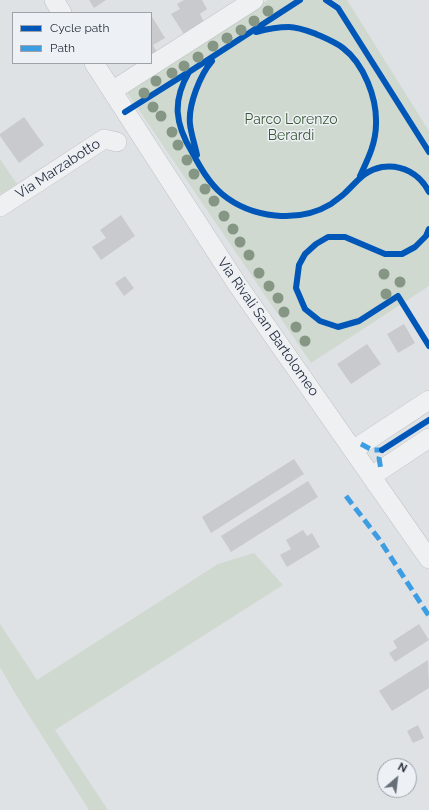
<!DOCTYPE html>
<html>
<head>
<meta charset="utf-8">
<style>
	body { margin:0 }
	#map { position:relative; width:429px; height:810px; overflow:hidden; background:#dfe2e5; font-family:Raleway,sans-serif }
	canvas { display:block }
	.legend { position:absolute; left:12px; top:12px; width:140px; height:52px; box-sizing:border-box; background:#edf0f5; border:1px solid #9ea3ab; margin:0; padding:5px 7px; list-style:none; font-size:12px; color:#27303d }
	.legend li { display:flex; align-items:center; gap:8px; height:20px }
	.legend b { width:20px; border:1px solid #9ea3ab }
	.north { position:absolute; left:377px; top:758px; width:40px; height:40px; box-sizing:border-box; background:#edf0f5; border:1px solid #9ea3ab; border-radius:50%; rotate:28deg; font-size:11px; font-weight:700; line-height:16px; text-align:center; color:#27303d }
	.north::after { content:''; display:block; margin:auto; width:14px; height:18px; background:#676e78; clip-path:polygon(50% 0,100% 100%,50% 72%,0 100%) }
</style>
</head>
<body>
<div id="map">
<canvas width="429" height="810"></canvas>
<ul class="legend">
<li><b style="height:5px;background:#0057b8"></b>Cycle path</li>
<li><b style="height:5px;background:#3d9de3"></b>Path</li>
</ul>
<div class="north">N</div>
</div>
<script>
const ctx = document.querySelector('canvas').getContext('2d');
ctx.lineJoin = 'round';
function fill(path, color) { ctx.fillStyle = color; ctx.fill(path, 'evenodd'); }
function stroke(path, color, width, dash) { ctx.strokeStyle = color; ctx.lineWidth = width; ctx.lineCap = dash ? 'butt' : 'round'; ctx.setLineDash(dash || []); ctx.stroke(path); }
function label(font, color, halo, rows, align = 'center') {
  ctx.font = font + ' Raleway,sans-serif'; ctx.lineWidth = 3; ctx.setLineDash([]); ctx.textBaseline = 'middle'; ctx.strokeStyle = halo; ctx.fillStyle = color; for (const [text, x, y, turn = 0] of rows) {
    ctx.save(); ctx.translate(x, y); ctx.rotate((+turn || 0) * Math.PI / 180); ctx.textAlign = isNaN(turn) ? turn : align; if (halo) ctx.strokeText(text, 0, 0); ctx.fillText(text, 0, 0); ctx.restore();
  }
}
const green = new Path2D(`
	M268,0h79l82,131v155l-118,77 -185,-272z
	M0,159l17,25 -17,10z
	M254,553l29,32 -228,145 53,80h-19l-73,-115 -16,-28v-43l37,56 181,-116z`);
const building = new Path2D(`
	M89,0h17l-12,8z
	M184,0h18l5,9 -7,5 4,8 -20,12 -13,-20 9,-5 -3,-5z
	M151,15l14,23 -12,7 4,7 -6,3z
	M24,117l20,28 -25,18 -19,-27v-2z
	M121,215l14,21 -34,24 -9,-13 14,-9 -6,-8z
	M125,276l9,12 -10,8 -9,-13z
	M404,324l11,19 -17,10 -11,-19z
	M367,344l14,20 -30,20 -14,-20z
	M294,459l10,15 -93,59 -9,-16z
	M308,481l10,16 -87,55 -10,-16z
	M303,530l4,6 5,-3 8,14 -33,20 -7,-12 11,-6 -5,-9z
	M419,624l10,16 -34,22 -6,-9 8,-5 -4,-7z
	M428,660l1,28 -37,23 -13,-20z
	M418,725l6,13 -11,5 -6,-12z`);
const minor = new Path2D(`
	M54,0l8,13
	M94,63l143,221 192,275
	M112,91l142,-91
	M0,207l104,-68 13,3
	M353,450l76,-50
	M372,476l57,-38`);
const quiet = new Path2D(`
	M361,444l11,6h10l-3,8 2,12
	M346,496l33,43 50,77`);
const cycleway = new Path2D(`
	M300,0l-111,72c-17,29 -14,52 3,80 8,15 17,31 30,42 29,24 76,30 109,10 5,-4 10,-7 14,-11 13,-12 18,-22 37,-26 20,-3 38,7 47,25
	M326,0l12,8 91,144
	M256,32c11,-3 22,-5 33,-5 9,0 19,4 27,7 9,4 19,8 27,14 21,16 34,50 33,76 0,19 -8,35 -16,52
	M125,112l62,-39
	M197,155c-2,-10 -6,-21 -7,-31 -2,-19 10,-49 22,-63
	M429,229l-3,7 -11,11 -13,7h-17l-40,-17h-17l-12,7 -11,10 -6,11 -3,23 9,21 15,12 18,6 21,-6 39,-25 31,50
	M382,450l47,-30`);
const trees = [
	[268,11],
	[254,21],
	[241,30],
	[227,38],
	[213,46],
	[198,57],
	[184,66],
	[172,73],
	[156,81],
	[144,93],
	[153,107],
	[161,116],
	[172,132],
	[178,145],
	[187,160],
	[194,174],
	[205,189],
	[214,201],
	[224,216],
	[233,229],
	[240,242],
	[249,255],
	[259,273],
	[384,274],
	[400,282],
	[269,286],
	[386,294],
	[278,298],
	[284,312],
	[296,327],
	[305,341]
];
const parkNames = [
	["Parco Lorenzo",291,120],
	["Berardi",291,136]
];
const streetNames = [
	["Via Marzabotto",58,169,-33],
	["Via Rivali San Bartolomeo",268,327,55]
];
fill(green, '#d0d9d0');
fill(building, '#c8cacd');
stroke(minor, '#bec0c3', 20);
stroke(minor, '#eff0f1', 19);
stroke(quiet, '#3d9de3', 5, [10, 5]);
stroke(cycleway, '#0057b8', 6);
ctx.fillStyle = '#859684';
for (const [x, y] of trees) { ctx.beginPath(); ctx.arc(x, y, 5.5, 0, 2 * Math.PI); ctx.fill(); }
label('14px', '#3c5835', '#edf0f5', parkNames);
label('14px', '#27303d', '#edf0f5', streetNames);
</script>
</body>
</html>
